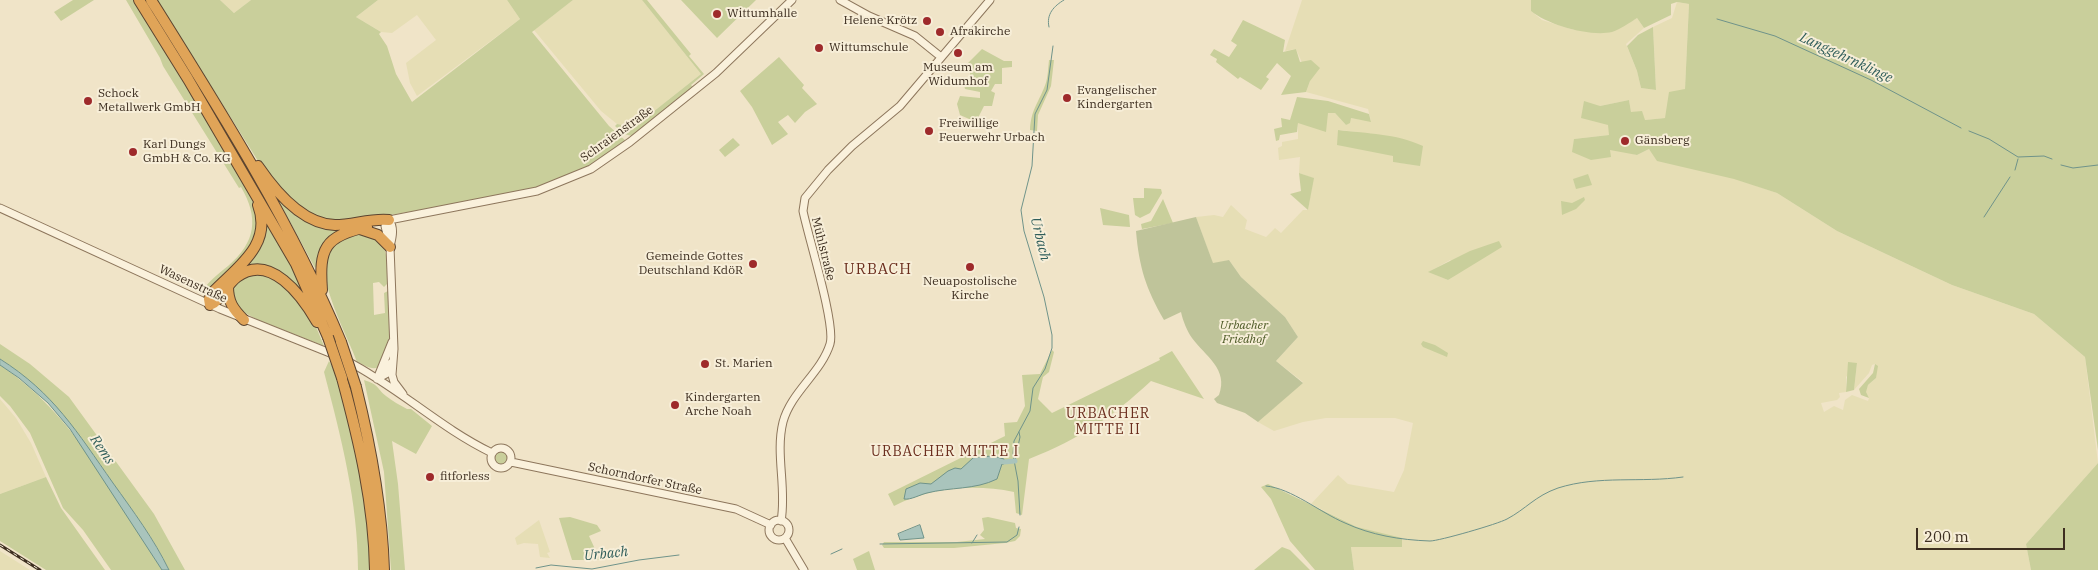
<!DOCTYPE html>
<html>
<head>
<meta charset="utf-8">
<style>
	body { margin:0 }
	#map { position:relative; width:2098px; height:570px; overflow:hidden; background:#f0e4c8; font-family:"IBM Plex Serif",serif }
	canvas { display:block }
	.scale { position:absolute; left:1916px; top:528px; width:149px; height:22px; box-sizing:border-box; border:2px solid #3d2e20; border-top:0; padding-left:6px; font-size:15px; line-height:18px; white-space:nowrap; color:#3d2e20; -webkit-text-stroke:4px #f7eed8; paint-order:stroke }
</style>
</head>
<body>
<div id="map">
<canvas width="2098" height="570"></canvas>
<div class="scale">200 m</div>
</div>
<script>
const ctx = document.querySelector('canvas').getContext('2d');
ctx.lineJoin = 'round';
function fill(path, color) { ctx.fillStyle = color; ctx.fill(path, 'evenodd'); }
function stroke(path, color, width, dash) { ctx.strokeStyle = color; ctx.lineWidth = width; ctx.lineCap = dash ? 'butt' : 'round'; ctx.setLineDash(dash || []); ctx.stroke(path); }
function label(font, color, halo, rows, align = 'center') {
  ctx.font = font + ' "IBM Plex Serif",serif'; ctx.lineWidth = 4; ctx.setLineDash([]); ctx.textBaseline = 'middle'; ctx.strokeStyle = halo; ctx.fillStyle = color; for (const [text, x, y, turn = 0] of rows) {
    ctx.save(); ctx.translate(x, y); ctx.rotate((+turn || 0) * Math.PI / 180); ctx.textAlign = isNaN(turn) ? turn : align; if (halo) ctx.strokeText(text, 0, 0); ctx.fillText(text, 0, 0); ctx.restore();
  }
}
const farmland = new Path2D(`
	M220,0h31l-17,13z
	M378,0h129l13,19 -103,77 -7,-13 -4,-20 30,-23 -19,-25 -25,18 -11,-1 -25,-15z
	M573,0h69l59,74 -67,53 -17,-3 -16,-13 -67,-81z
	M1302,0h229v11l11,9 32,10 37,2 26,-14 7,10 -18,16 11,27 4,17 15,2 -3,-63 19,-9 5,-16 12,2 -4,85 -20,29 -20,2 -14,-7 -2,-13 -29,6 9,19v10l-35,4 63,16 12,-6 128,44 60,38 115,54 82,29 51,43 13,106 -72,81 5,26h-677l-3,-23h51v-8l-45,-12 -46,-23 27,-29 10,9 46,8 10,-22 9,-47 -18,-5h-69l-23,4 -29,9 -16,-9 45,-40 -27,-21 22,-24 -13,-20 -44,-40 -12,-17 -16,4 -17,-47 18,-2 9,2 8,-12 16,15 -2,9 21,8 9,-9 6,5 22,-23h5l5,-32 -14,-5 1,-16 -21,3 -1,-12 4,-2v-4l16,-3v-16l30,-10h7l11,12 5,-7 20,3 -3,-12 -62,-17 4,-11 -14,-32 -11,2zM1338,130l19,2 63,33 -27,-3v-6zM1450,260l12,10 -14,10 -19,-8zM1857,363l-3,27 15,-17 3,-8 3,-1 1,14 -8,7 -3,7 4,6 -1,3 -16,-6 -7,5 -2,10 -9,-4 -10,6 -3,-9 16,-3 3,-3 -1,-4 7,-1v-15z
	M0,399l16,19 15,25 15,34 -46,17z
	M539,520l11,32 -3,1 3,5 -10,-1 -2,-13 -14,-1 -7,2 -2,-7z
	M0,551l30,19h-30z`);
const green = new Path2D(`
	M73,0h21l-33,21 -7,-9z
	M126,0h7l114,186 12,26 -3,30 -49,52h-6c6,-12 16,-19 27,-28 28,-24 31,-48 13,-79l-2,1 -76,-122 -3,-8z
	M157,0h63l14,13 17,-13h127l-22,17 25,15 -2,2 8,12 9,28 16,28 108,-83 -13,-19h66l-41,32 77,94 17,15 -46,30 -40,16 -54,12 -114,19 -44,3 -18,-8 -17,-12 -35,-40z
	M642,0h5l44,54 -2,2 15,18 -13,11 2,2 -61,49 -8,-2 -9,-8 2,-2 17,3 67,-53z
	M681,0h75l-39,38z
	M1531,0h567v450l-13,-93 -51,-43 -82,-29 -115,-54 -60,-38 -43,-14 -77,-18 -8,-12 -12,6 -27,-5 1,7 -20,3 -19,-8 2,-13 35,-4 -1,-10 -27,-7 3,-17 16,5 29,-6 2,12 11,-1 3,9 20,-2 4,-26 16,-3 4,-85 -12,-2 -6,2v11l-27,13 -7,-10c-8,5 -16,11 -25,14 -22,5 -64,-7 -81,-21z
	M1243,20l42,20 -2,12 13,-3 4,13 11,-2 9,8 -10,13 -4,11 -25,3 10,-19 -14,-13 -11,14 3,2 -8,11 -21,-13 -2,2 -22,-17 1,-3 -7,-4 4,-6 15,8 8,-12 -6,-4z
	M1653,27l3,63 -15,-2 -4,-17 -10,-25 11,-11z
	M982,49l22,12h8v6l-10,1v16h-7l-4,7 4,2 -3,13h-8l-8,16 -16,-7 -3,-11 3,-8 20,2v-6l-15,-3 -1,-4 7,-4 -1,-8 -5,-7z
	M779,57l25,28 -2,3 15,16 -12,8 -10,11 -7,-8 -10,7 10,12 -16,11 -20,-38 -12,-16z
	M1049,60h5l-3,26 -13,29 -1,16 -7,-1c1,-19 7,-25 14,-42 4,-8 4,-19 5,-28z
	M1297,97l31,4 41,13 2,8 -20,-4 -1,5 -4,2 -11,-12h-7l-2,19 -28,-9 -1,9 -17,3 -1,5 -3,1 -2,-12 8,-2 -1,-9 9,2z
	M1338,130c31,4 56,3 85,16l-3,20 -27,-4v-6l-56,-11z
	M733,138l7,7 -15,12 -6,-7z
	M1299,173l15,5 -6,32 -18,-16 11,-3z
	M1588,174l4,11 -16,4 -3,-10z
	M1144,188l17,1 1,4 -12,20 -10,5 -5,-3 -2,-17h11z
	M275,194l35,26 70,1 -40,11 -25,36z
	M1584,197l1,3 -9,9 -14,6 -1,-14 11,2z
	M1163,199l10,24 -31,6 -1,-5 10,-3z
	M1100,208l29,7 1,12 -27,-2z
	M267,218l42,83 -47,-34 -47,28 50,-68z
	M358,232c33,8 28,22 30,51l-4,4 -5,-5 -6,1 1,32 11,-2 -1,-20 4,-2c5,13 5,73 -12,77 -7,1 -13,-4 -19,-6 -7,-22 -48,-94 -27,-116 6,-6 20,-10 28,-14z
	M1499,241l3,6 -54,33 -20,-8 42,-21z
	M255,272l29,10 28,35 12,29 -66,-26 -20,-11 -7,-20 3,-6z
	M1423,341l12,4 13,8 -1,4 -24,-10 -2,-3z
	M0,344l30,20 39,33 85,117 31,56h-16c-14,-30 -35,-57 -54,-84 -34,-48 -64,-95 -115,-127z
	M1052,350l2,2 -5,20 -6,5 -5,22 14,14 108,-53 -1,-2 13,-7 32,48 -53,-18c-40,37 -70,57 -122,78l-7,56 -6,-2 -2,-21c-40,-8 -83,-5 -120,14l-6,-12 117,-58 -1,-13 13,-1 8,-16 -3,-31 18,-1z
	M329,361c8,12 13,32 17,47 13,53 23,107 24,162h-12c0,-68 -17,-133 -34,-198z
	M1848,362l9,1 -3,27 -8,2z
	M1875,364l3,2 -2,12 -8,7 -2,7 3,6 -8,-3 -2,-6 14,-16z
	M0,365c74,49 116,132 162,205h-51l-28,-40 -20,-22 -33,-75 -20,-27 -10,-10z
	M364,380c16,5 12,8 22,16 6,5 14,9 21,13h4l21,17 -16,28 -24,-13 6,43 7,86h-14l-7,-98z
	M494 458a8 8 0 1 1 16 0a8 8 0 1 1-16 0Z
	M2098,463v107h-67l-5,-26z
	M46,477l15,31 44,62h-59l-46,-29v-47z
	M1268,484l89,43 45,11v9h-51l3,23h-39l-25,-29 -19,-42 -10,-12z
	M570,517l27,8 4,6 -12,5 11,24h-28l-13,-42z
	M988,517l27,6 1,5 5,1 -1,7 -5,5 -10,2 -51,5h-70l-2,-3 2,-3h73l28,-3 -5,-4 4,-5 -2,-12z
	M1282,547l8,3 20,20h-56z
	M869,551l6,19h-18l-4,-11z`);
const cemetery = new Path2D(`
	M1196,217l17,46 16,-3 12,17 44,40 13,20 -22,24 27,22 -45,39 -13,-9 -28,-10 -3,-4 5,-4c10,-26 -14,-39 -27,-57 -5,-7 -9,-17 -11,-26l-17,8c-18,-31 -25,-53 -28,-89z`);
const water = new Path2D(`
	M0,359c54,34 77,73 113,124 20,28 41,56 56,87h-7l-92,-141 -22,-26 -29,-25 -19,-13z
	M993,456l11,3v5h-2l-5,15c-22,11 -47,8 -70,14 -8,2 -16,7 -23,6l2,-10 14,-6 11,1 17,-13 7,-3 6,1 12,-11z
	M920,525l4,13 -24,2 -2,-6z`);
const stream = new Path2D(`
	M1717,19l58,17 96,44 90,48
	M1049,27c-3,-13 5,-21 15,-27
	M1969,131l20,8 29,18 26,-1 8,3
	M2061,165l12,3 25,-3
	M2015,170l3,-11
	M1984,217l26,-40
	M1015,460l5,-23 -1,-5
	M1266,486c25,2 55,27 79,37 26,12 55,17 85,18 9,0 68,-17 77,-22 19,-10 28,-23 51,-31 41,-13 83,-5 125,-11
	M1020,515l-2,-34 -5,-26 1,-14 16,-30 3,-23 12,-19 7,-21v-13l-8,-38 -20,-66 -3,-21 11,-44 3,-52 12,-24 6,-44
	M972,543l5,-8
	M880,544l127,-2 10,-7 2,-8
	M831,554l11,-5
	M536,568l15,-3 41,4 47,-9 40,-5`);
const canal = new Path2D(`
	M1004,462l11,-1`);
const minor = new Path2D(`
	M840,0l29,16 46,20 26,21
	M0,208l220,101 115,46
	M389,220l148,-29 54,-22 39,-27 86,-69 76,-73
	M389,220c6,8 3,18 1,27l4,102 -2,26 2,7 9,12
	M389,220l-4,6 4,17
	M347,361c51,26 93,67 145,92
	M377,379l15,-37
	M377,379l9,-5 5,-11
	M491 458a10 10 0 1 1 20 0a10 10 0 1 1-20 0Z
	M511,462l225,47 35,16
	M769 530a10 10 0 1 1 20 0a10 10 0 1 1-20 0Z
	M781,521c6,-32 -6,-67 2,-99 8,-30 38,-49 47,-78 6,-19 -22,-108 -27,-133l2,-13 23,-28 24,-24 48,-40 90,-106
	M785,538l19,32`);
const highway = new Path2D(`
	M139,0l49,79 108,185 32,73
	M151,0c69,110 140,222 190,342
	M258,166c17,25 45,58 77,59 18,0 36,-7 54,-5
	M360,229l18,6 12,12
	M228,286c0,16 5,23 16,34
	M322,290c-3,-41 2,-54 45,-63
	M210,305c12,-5 16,-20 27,-28 33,-25 65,19 80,45
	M210,305l-1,-6 4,-7c24,-25 60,-47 45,-87
	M342,378c17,63 32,126 33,192
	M356,387c15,60 26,121 28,183`);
const rail = new Path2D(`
	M0,545l40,25`);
const highwayBridge = new Path2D(`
	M328,337l14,41
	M341,342l15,45`);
const markers = [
	[717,14,5,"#9e2a2b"],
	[927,21,5,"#9e2a2b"],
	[940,32,5,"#9e2a2b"],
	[819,48,5,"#9e2a2b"],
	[958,53,5,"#9e2a2b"],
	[1067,98,5,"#9e2a2b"],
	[88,101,5,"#9e2a2b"],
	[929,131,5,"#9e2a2b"],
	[1625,141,5,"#9e2a2b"],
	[133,152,5,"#9e2a2b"],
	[753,264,5,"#9e2a2b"],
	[970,267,5,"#9e2a2b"],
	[705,364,5,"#9e2a2b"],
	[675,405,5,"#9e2a2b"],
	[430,477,5,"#9e2a2b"]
];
const poiNames = [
	["Wittumhalle",727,14],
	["Helene Krötz",917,21,"right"],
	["Afrakirche",950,32],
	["Wittumschule",829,48],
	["Museum am",958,68,"center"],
	["Widumhof",958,82,"center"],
	["Evangelischer",1077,91],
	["Kindergarten",1077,105],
	["Schock",98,94],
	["Metallwerk GmbH",98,108],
	["Freiwillige",939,124],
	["Feuerwehr Urbach",939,138],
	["Gänsberg",1635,141],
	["Karl Dungs",143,145],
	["GmbH & Co. KG",143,159],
	["Gemeinde Gottes",743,257,"right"],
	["Deutschland KdöR",743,271,"right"],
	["Neuapostolische",970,282,"center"],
	["Kirche",970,296,"center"],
	["St. Marien",715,364],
	["Kindergarten",685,398],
	["Arche Noah",685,412],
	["fitforless",440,477]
];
const streetNames = [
	["Schraienstraße",617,134,-36],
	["Mühlstraße",823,249,76],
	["Wasenstraße",193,284,25],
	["Schorndorfer Straße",645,479,12]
];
const parkNames = [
	["Urbacher",1244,326],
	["Friedhof",1244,340]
];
const waterNames = [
	["Langgehrnklinge",1846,58,25],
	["Urbach",1040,239,76],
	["Rems",102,450,56],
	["Urbach",606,554,-6]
];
const neighbourhoodNames = [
	["URBACHER",1108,414],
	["MITTE II",1108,430],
	["URBACHER MITTE I",945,452]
];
const quarterNames = [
	["URBACH",878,270]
];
fill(farmland, '#e6deb5');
fill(green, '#c9cf9b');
fill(cemetery, '#bfc49a');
fill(water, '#a9c4bc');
stroke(water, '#6f938a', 1);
stroke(stream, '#6f938a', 1);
stroke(canal, '#a9c4bc', 5);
stroke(minor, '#8d765c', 9);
stroke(highway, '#5b4430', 12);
stroke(minor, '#faf1dc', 7);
stroke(highway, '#e0a458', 10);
stroke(rail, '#3d2e20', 3);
stroke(rail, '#f7eed8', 1, [4]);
stroke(highwayBridge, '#5b4430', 12, []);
stroke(highwayBridge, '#e0a458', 10);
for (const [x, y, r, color] of markers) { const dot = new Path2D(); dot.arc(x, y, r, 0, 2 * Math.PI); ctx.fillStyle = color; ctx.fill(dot); stroke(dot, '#f7eed8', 2); }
label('12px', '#3d2e20', '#f7eed8', poiNames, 'left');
label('12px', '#3d2e20', '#f7eed8', streetNames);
label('italic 12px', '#4d5a26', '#f7eed8', parkNames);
label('italic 14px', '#2f5d5a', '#f7eed8', waterNames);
ctx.letterSpacing = '1px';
label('14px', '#6b2e1e', '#f7eed8', neighbourhoodNames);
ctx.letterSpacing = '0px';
ctx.letterSpacing = '1px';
label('15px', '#6b2e1e', '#f7eed8', quarterNames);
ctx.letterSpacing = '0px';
</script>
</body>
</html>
